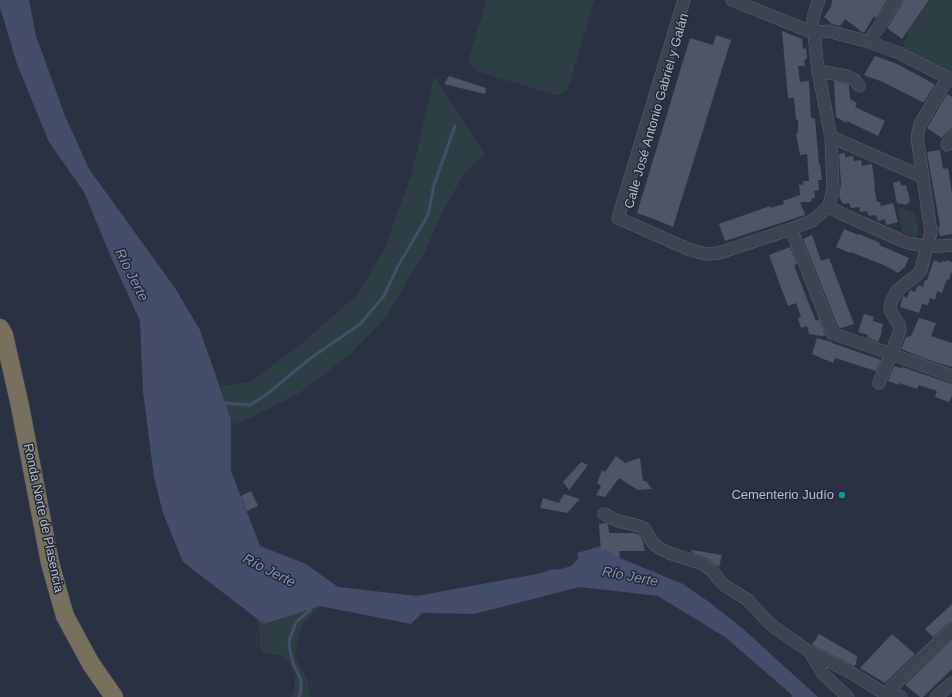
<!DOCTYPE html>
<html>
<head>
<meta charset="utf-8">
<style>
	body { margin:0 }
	canvas { display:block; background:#2a3142 }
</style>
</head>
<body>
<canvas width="952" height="697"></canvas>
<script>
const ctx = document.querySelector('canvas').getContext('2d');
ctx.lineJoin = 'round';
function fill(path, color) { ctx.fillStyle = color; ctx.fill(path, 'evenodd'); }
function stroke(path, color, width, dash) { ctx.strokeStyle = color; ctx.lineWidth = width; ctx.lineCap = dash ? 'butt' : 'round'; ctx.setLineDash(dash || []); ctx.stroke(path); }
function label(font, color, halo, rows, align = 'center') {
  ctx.font = font + ' Arial,sans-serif'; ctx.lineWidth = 3; ctx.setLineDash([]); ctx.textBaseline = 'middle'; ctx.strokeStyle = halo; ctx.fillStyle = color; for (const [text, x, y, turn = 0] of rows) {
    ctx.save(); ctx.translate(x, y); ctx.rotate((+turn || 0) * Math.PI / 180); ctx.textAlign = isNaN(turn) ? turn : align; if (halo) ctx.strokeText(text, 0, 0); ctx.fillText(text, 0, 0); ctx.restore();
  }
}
const green = new Path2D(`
	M487,0h107l-25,86 -5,7 -8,2 -80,-24 -8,-11z
	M930,0h22v74l-49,-27 7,-18z
	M434,76l51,78 -21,20 -23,41 -17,39 -16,25 -21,37 -39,40 -50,38 -62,31 -5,-5 -11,-34 30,-4 50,-37 56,-49 28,-46 28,-77z
	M898,207l16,6 5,18 -3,6 -14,-5z
	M320,606l-17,18 -4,11 -2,13 -2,6 2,8 11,18 1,15 3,2h-22l5,-8v-13l-6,-13 -6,-7 -20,-3c-6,-8 -1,-18 -4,-27 -1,-3 -3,-7 -5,-9l10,7z`);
const water = new Path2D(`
	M0,0h29l7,36 29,80 24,53 86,119 25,42 31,90v51l29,75 46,18 32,23 79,9 125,-23 7,-3 12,-1 10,-3 7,-7 -1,-6 24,-7v6l4,-2 15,8 63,26 26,18 33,26 76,69h-26l-1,-3 -66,-57 -67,-41 -78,-9 -106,27 -52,-1 -11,11 -91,-18 -56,18 -81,-62 -20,-49 -9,-36 -11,-85 -3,-71 -29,-64 -27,-65 -35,-50 -32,-78 -17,-57z`);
const stream = new Path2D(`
	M225,403l25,2 16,-10 42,-35 52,-36 24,-28 14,-30 30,-51 6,-30 21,-59
	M299,697l2,-7v-10l-8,-17 -4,-17 1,-8 6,-16 14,-12`);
const building = new Path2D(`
	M832,0h55l-11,18 -2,-2 -10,17 -2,-1 -17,-13 -5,7 -8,-2 -8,-7 7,-10z
	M903,0h26l-27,39 -15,-11 15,-24z
	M782,31l20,8 1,10 3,-1 1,11 -3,1 1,6h-7l2,16 9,-1 2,37 4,1 4,45h1l2,16h-4l1,10 -5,1 1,7h-3l-1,4h-11l5,13 -80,26 -6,-17 51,-18v2l14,-4 -1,-3 17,-6 -1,-11 4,1v-4h6l-2,-27 -7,1 -4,-22h2v-13l-2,-1 -2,-21h-6z
	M716,35l15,5 -58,187 -14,-6 -22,-8 53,-175 23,7z
	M875,56l22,8 28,15 10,6 -11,17h-2l-39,-20 -19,-7z
	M449,76l37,12 -1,6 -41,-10z
	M834,81l10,2 5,2 1,14 7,4 -2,4 30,14 -7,15 -31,-15 -1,2 -10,-6z
	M947,94l5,3v31l-6,4 -4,6 -15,-10z
	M940,150l3,19 5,-1 4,25v41l-12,2 -2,-9 2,-1 -13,-74z
	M845,153v4l8,-1 1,5 7,-1 1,6 10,-2 3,23 -1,1 3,14h3l1,4 12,-3 5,19 -12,3 -1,-6 -7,2 -2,-6 -7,1 -2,-5 -7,1 -1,-5 -8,1 -2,-5 -6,1 -4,-8 2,-12 -2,-30z
	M900,181l1,5 5,-1 4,16 -4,4 -9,-2 -4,-20z
	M844,229l14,6 1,-1 21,9 -1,2 30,13 -4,9 -7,6 -12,-7 -35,-14 -1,1 -14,-6z
	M812,235l9,26 8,-3 25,66 -13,4 -3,-1 -35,-88z
	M790,247l7,17 -3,1 13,34 9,22 3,-2 6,16 -3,1 -13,-2 -2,-8 -6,2 -3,-10 3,-1 -5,-14 -8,3 -11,-29 -8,-22z
	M934,260l7,3 1,-2 3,1 1,-2 6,2v9l-3,9 -2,-1 -5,14 -5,-2 -2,9 -5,-2 -2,7 -6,-1 -3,9 -19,-6 3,-11 4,2 3,-8 5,2 3,-7 5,2 2,-7h2z
	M864,314l10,3 -1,4 10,3 -2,7 1,1 -4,10 -11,-5 1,-2 -10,-3z
	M919,318l17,5 -5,13 21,7v24l-20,-6 -31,-12 5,-12 5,-1z
	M817,338l15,4v1l49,17 -5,11 -41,-13 -2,5 -21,-9z
	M894,366l7,2 1,-1 50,17v12l-3,6 -14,-5 2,-6 -18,-6 -2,4 -18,-6v2l-11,-4z
	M616,456l9,7 15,-5 3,23h3l6,8 -14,1 -19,-12 -14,19 -9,-2 5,-9 -4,-3 5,-13 3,2z
	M581,462l7,3 -19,25 -6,-8z
	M251,491l7,15 -11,5 -6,-15z
	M564,494l16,5 -13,14 -27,-5 3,-10 16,5z
	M606,523l2,1 1,9h25l6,2 3,7 2,9h-26l1,7 -15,-8 -4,2 -2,-28z
	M692,550l30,5 -3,12 -12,-9 -16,-6z
	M952,604v18l-5,2 -14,13 -8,-8z
	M819,634l38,22 -1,8 -2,2 -42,-21z
	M892,634l23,20 -30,29 -25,-15z
	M952,639v30l-29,28h-3l-15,-12z`);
const minor = new Path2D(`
	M684,0l-66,218 70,31 10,3 8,2 13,-1 72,-24 21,-8 17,-15 4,-19 -2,-50 -13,-66 -4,-38c-4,-11 1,-23 5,-33
	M732,0l82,33 14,-2 41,11 30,11 53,27
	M869,42l27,-42
	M818,71l28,5 9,4 4,6
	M831,137l92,40
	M947,145l5,-9
	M829,206l11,7 65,29 22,5 25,-2
	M791,229l41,104 120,43
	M879,383l12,-29 9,-24 -1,-5 -8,-13 -1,-6 2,-6 5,-9 7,-6 13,-10 4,-5 10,-38 -14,-95 3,-13 28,-46
	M604,514l14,7 21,5 6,3 7,13 7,6 10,5 34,11 8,6 13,15 24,15 19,21 11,9 32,22 40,20 35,22 16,3
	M810,652l13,22 25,23
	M885,694l67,-65
	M936,697l16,-14`);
const highway = new Path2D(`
	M0,328l4,7 16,71 30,157 15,53 26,48 23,33`);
const markers = [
	[842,495,4,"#0f9aa8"]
];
const streetNames = [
	["Calle José Antonio Gabriel y Galán",657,111,-74],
	["Ronda Norte de Plasencia",43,518,78]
];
const poiNames = [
	["Cementerio Judío",834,495]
];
const waterNames = [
	["Río Jerte",131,275,63],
	["Río Jerte",269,571,27],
	["Río Jerte",630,577,11]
];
fill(green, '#2d3f44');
fill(water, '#434e6b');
stroke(stream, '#434e6b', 3);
fill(building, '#4e5568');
stroke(minor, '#5c616f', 13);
stroke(highway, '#484e5c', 19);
stroke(minor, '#3e4352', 12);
stroke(highway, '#77705c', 18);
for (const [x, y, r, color] of markers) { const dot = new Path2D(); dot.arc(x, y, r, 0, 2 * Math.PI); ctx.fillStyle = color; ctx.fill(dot); stroke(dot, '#222837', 1.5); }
label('13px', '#bbbfcb', '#222837', streetNames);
label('13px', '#bbbfcb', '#222837', poiNames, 'right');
label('italic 14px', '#8691b0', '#222837', waterNames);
</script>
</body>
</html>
